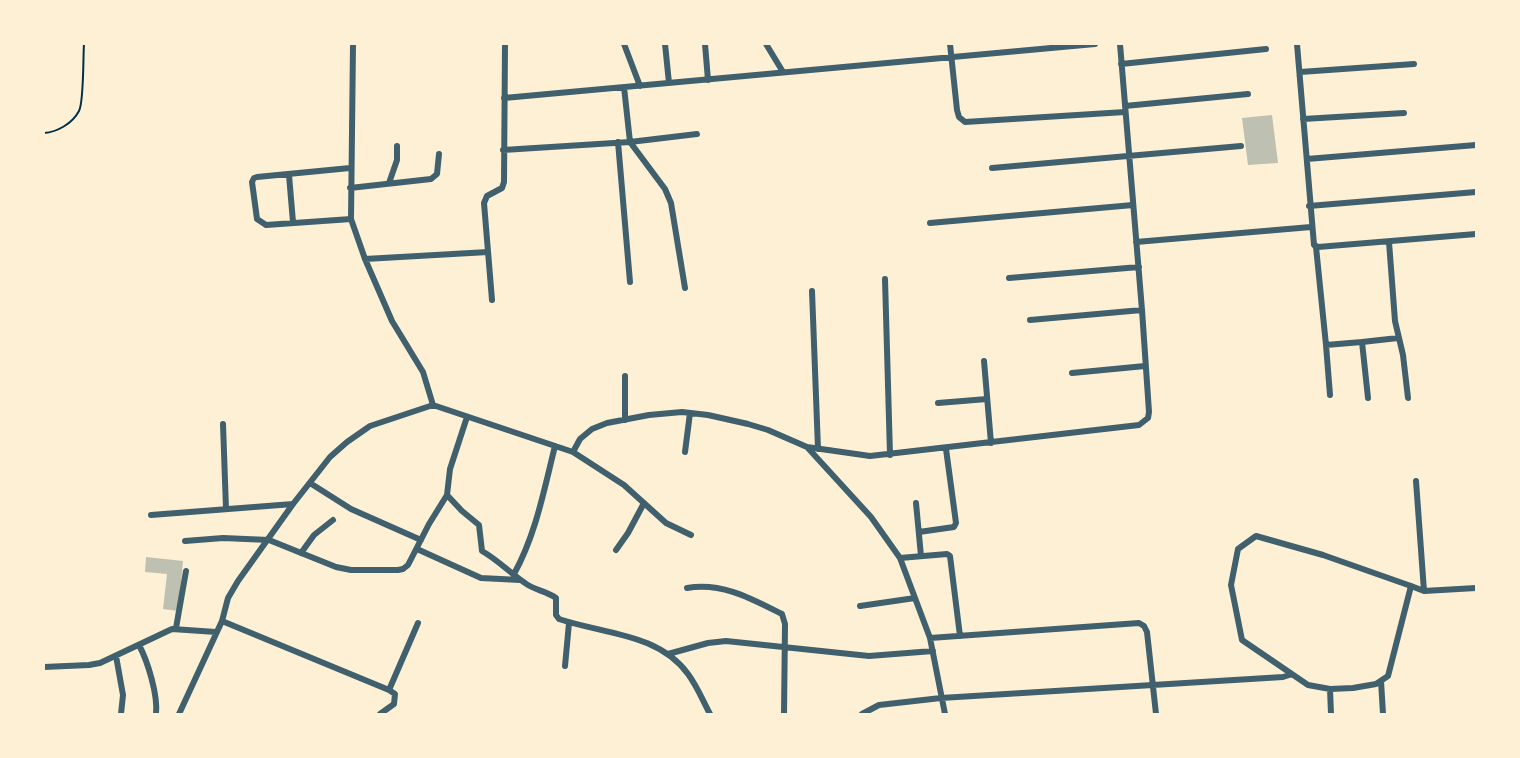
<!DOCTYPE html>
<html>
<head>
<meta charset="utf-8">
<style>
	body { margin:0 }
	#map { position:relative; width:1520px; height:758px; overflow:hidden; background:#fdf0d5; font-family:"Sofia Sans Condensed",sans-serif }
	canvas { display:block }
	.frame { position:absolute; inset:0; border:45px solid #fdf0d5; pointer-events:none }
</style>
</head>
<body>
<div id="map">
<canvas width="1520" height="758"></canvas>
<div class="frame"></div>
</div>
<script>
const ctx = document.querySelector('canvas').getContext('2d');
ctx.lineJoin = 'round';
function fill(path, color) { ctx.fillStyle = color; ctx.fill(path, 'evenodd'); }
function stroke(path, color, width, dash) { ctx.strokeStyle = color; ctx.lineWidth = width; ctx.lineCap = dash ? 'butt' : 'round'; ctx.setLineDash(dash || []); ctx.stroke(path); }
const building = new Path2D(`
	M1272,115l6,48 -30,2 -6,-47z
	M146,557l37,4 -5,50 -15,-2 4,-35 -22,-2z`);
const path = new Path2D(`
	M44,133c13,-1 28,-9 35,-22 5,-9 4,-55 5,-67`);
const minor = new Path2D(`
	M353,44l-2,175 14,40 27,62 31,51 10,33 140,47 51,33 42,38 25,12
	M624,44l16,42
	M665,44l4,39
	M705,44l3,36
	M766,44l17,28
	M950,44l7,66 2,7 6,5 160,-10
	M1297,44l17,201 4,2 158,-13
	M1121,64l145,-15
	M1300,72l114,-8
	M624,87l6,55 35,47 6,14 14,85
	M504,98l591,-54
	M1125,106l123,-12
	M1303,119l101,-6
	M618,142l12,140
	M503,150l127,-8 67,-8
	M1307,159l169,-14
	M350,168l-93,9 -3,1 -2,4 5,37 9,6 85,-6
	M992,168l249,-22
	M289,175l4,47
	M389,183l8,-23v-14
	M350,188l81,-9 6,-5 2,-20
	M1309,206l167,-14
	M930,223l203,-18
	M1136,242l175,-15
	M1389,242l6,79 8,34 5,43
	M1316,247l10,98 36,-3
	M365,259l123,-7
	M1009,278l130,-11
	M885,279l5,176
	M812,291l6,158
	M492,300l-8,-97 3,-7 15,-8 2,-6 1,-138
	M1030,320l112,-10
	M1326,345l4,50
	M984,361l7,82
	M1072,373l73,-7
	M1368,398l-6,-56 36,-4
	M938,403l49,-4
	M467,417l-17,52 -3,26 15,16 17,14 3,26c16,9 28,22 43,32 9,7 21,8 31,15v17l3,4c44,15 99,14 129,55 9,12 15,27 22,40
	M625,420v-44
	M223,424l3,85
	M807,447l63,9 269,-31 9,-7 1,-6 -7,-102 -22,-266
	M573,452l7,-13 12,-10 15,-6 42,-8 33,-3 26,3 40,9 20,6 39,17 64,70 29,41 30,80 15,76
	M685,452l5,-39
	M1416,481l8,110
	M310,483l41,26 70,31
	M916,503l5,53
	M151,515l142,-11
	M919,532l35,-5 2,-4 -10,-74
	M185,541l38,-3 46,2 67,27 15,3h47l5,-1 5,-4 21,-41 18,-29
	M417,549l64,29 39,2
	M616,550l12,-17 16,-30
	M301,553l13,-18 19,-15
	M900,558l47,-4 3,2 10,80
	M514,574c22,-40 30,-84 41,-128
	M1411,586l-23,90 -12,8 -23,4 -23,1 -22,-4 -66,-45 -11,-55 7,-36 18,-13 67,19 88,31 13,5 52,-3
	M687,588c36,-6 65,11 95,26l3,10 -1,90
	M860,606l55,-8
	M222,621l167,69 6,4 -1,10 -14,10
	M176,628l10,-57
	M930,638l209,-15 5,3 3,6 9,82
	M139,645c9,17 19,50 17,69
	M668,654l40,-11 18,-2 143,15 64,-5
	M116,656l7,39 -2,19
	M565,666l4,-43
	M44,667l45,-2 11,-2 72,-34 44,3
	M1381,681l2,33
	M1330,689l1,25
	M389,690l29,-67
	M179,714l43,-93 6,-23 10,-17 55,-77 37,-47 17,-15 23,-16 63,-21
	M862,714l17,-9 62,-7 342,-21 9,-3`);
fill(building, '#bec0b2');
stroke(path, '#003049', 2);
stroke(minor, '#3f606c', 6);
</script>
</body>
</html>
